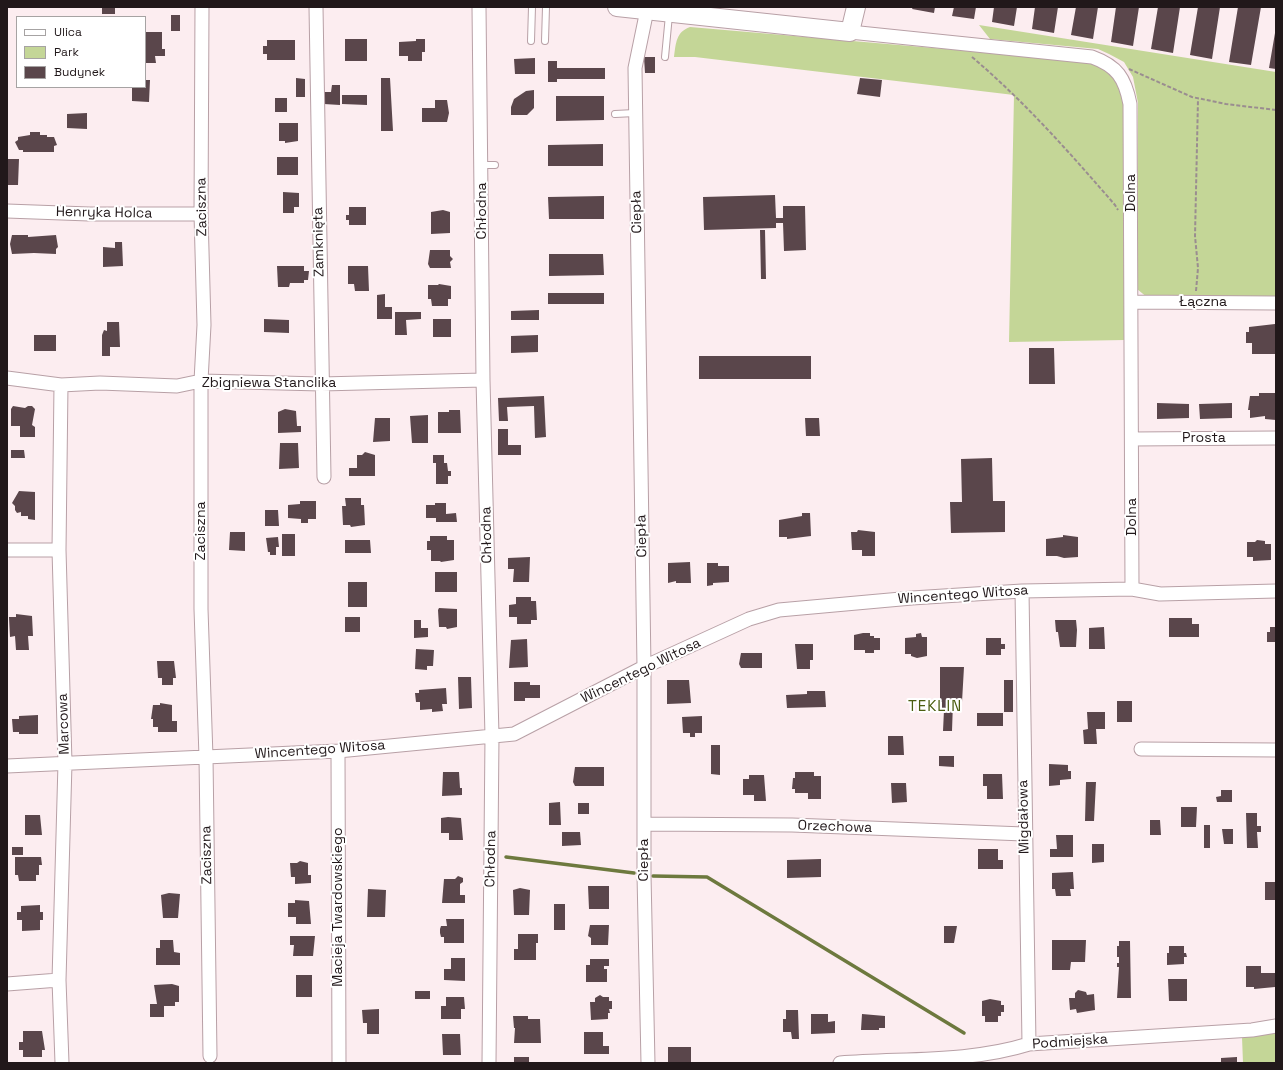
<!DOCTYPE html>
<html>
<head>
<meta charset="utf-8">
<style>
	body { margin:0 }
	#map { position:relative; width:1283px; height:1070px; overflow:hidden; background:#fcedf0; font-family:"Space Grotesk",sans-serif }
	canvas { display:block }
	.frame { position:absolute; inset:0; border:8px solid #21181a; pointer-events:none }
	.legend { position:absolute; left:16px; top:16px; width:130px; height:72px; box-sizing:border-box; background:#fff; border:1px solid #a6a3a3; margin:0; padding:5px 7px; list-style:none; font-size:12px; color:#21181a }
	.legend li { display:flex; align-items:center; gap:8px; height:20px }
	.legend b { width:20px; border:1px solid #a6a3a3 }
</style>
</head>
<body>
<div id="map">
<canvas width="1283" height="1070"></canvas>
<div class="frame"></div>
<ul class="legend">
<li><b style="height:5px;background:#fff"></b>Ulica</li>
<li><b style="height:11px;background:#c4d697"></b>Park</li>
<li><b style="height:11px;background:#5a464b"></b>Budynek</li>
</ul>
</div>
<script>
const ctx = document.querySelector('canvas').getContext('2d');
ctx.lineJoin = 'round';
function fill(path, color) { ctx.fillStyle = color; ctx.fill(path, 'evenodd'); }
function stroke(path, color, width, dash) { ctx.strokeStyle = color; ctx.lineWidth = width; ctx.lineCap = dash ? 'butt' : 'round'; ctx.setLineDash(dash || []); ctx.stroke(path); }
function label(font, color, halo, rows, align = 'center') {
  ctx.font = font + ' "Space Grotesk",sans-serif'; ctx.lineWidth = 4; ctx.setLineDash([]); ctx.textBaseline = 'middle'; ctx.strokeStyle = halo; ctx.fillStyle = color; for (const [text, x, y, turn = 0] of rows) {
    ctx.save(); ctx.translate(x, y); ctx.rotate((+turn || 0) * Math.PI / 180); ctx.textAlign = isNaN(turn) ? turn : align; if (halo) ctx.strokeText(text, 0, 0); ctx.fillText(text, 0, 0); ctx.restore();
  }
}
const green = new Path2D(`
	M979,25l297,47v224l-128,2 -11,-9 1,-186 -5,-26 -9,-15 -15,-8 -11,-5 -108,-10z
	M690,27l360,31c17,2 53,3 63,17 6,7 8,18 12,26v239l-116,2 5,-247 -319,-38h-21c2,-14 2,-25 16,-30z
	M1276,1033v30h-33l-1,-26z`);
const stream = new Path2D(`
	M506,857l128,16
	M653,876l54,1 257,156`);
const building = new Path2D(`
	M102,7h13v7h-13z
	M913,7h22l-1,6 -22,-4z
	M954,7h22l-2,12 -22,-3z
	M994,7h23l-3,19 -22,-4z
	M1035,7h23l-4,26 -22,-4z
	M1076,7h22l-5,32 -22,-4z
	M1116,7h23l-6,39 -22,-4z
	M1158,7h22l-7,46 -22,-4z
	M1198,7h22l-8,52 -22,-4z
	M1238,7h23l-10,58 -22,-3z
	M171,15h9v16h-9z
	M145,32h17v17h3v7h-10l1,7h-11z
	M1275,33h1v36l-7,-1z
	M345,39h22v22h-22z
	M416,39h9v13h-3v9h-14v-5h-9v-14l17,-1z
	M267,40h28v20h-28v-6h-4v-8h4z
	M644,57h11v16h-10z
	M535,58v16h-20l-1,-15z
	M548,61h9v7h48v11h-48v3h-9z
	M296,78l9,1v18h-9z
	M381,78h9l3,53h-12z
	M860,78l22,2 -2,17 -23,-3z
	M145,80h5l-1,22 -17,-1v-14h13z
	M332,85h8v20l-16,-1v-12h7z
	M534,90v18l-7,7h-16v-8l3,-8 12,-8z
	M342,95h25v10l-25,-1z
	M556,96h48v24l-48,1z
	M275,98h12v14h-12z
	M435,100h12l2,13 -2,9h-25v-14h13z
	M87,113v16l-20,-1v-14z
	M279,123h19v18l-13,2v-2h-6z
	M30,132h10v3h7v2h7l3,8 -3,1v6h-31v-2h-4l-4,-8 3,-2v-3l12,-2z
	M603,144v22h-55v-21z
	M277,157h21v18h-21z
	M7,159h12l-1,26h-11z
	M283,192l16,1v14h-5v6h-11z
	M775,195l1,23h7v-12h22l1,44 -22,1 -1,-28h-7v5l-72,2 -1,-33z
	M604,196v23h-55l-1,-22z
	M349,207h17v18h-17v-5h-3v-5h3z
	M443,210l7,2v21l-19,1v-22z
	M760,230h5l1,49h-5z
	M12,235h16v2l28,-2 2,12 -2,2v5l-22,-1 -22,1 -2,-10z
	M115,242h7l1,24 -20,1v-20l12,1z
	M430,250h20v6l3,3 -3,3 1,6h-21l-2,-4z
	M549,254h54l1,21 -55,1z
	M277,266h27v5h5l-1,9h-4v3h-14l-1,4h-11z
	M348,266h20l1,25h-14l-1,-7h-6z
	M439,284l12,2v13h-3v7h-16l-1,-7h-3v-14h10z
	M548,293h56v11h-56z
	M385,294v13h7v12h-15v-24z
	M539,310v10h-28v-9z
	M395,312h26v7l-15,1 1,15h-12z
	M264,319l25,1v13l-25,-1z
	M433,319h18v18h-18z
	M107,322h12l1,25h-10v9h-8v-21l2,-5 3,1z
	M1275,324l1,30h-24v-11h-6v-11h3v-5z
	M34,335h22v16h-22z
	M538,335v17l-27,1v-17z
	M1029,348h25l1,36h-26z
	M699,356h112v23h-112z
	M1259,393h17v27l-11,-1v-3l-15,2v-8h-2l2,-14h9z
	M544,396l2,41 -11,1 -1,-32 -27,1 1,14h-9l-1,-23z
	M1157,403l32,1v14l-32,1z
	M1232,403v15l-32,1 -1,-15z
	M13,406l12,2 3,-2h4l3,3 -3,16 3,2v10h-15v-11h-9v-17z
	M285,409l11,2 1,15h4v6l-23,1v-21z
	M449,410h11l1,23h-23v-21h11z
	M428,415v28h-16l-2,-27z
	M375,418h15v23l-17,1z
	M805,418h14l1,18h-14z
	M498,429h10v16h13v10h-23z
	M280,443h18l1,25 -20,1z
	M11,450h13l1,8h-14z
	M365,452l10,3v21h-26v-8h8v-13h5z
	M433,455h11v8h3l1,8h3v5h-3v8h-12v-21h-3z
	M992,458l1,43h12v31l-54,1 -1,-31h12l-1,-43z
	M19,491l16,1v28l-7,-1v-3h-7v-4l-4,1 -2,-3v-4l-3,-3z
	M345,498h16v7h3l1,20 -14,2 -1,-2h-7l-1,-19h4z
	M300,501h16v18h-8v4h-7v-4l-13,-1v-13l12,-1z
	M435,503h11v11l10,-1 1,9h-21v-4h-10v-13h9z
	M265,510h13l1,16h-14z
	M802,513h8l1,23 -24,3v-2h-8v-17l23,-4z
	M858,530l17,2v24h-13v-6h-10l-1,-18h6z
	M230,532h15v19l-16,-1z
	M282,534h13v22h-13z
	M1063,535l15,2v20l-14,1 -7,-2h-11v-17l17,-2z
	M430,536h17v4h7v20l-13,2 -1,-1h-9v-11h-4v-9h3z
	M278,537l1,10h-3v8h-6v-3h-2l-2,-14z
	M345,540h25l1,13h-26z
	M1257,540l8,1v3h6v16l-18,1v-4h-6v-15h8z
	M530,557l-1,25h-16l1,-13h-6v-11z
	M690,562l1,21h-15v-2l-8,2v-20z
	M707,563h11v3h11v16l-16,1v2l-6,1z
	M435,572h22v20h-22z
	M348,582h19v25h-19z
	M516,597h15v4h5l1,19h-6v4h-14v-7h-8v-12l7,-1z
	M439,608l18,1v18l-10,2 -1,-2h-7l-1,-17z
	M16,614l16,2 1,20h-5l1,14h-13l-1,-14 -5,1 -1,-20h7z
	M345,617h15v15h-15z
	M1169,618h23v6h7v13h-30z
	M414,620h7v8h7v9l-14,1z
	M1055,620h21l1,10 -1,17h-16l-2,-15h-2z
	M1104,627l1,22h-16v-21z
	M1270,627h6v15h-9v-10h3z
	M863,633h7v3h4v2h6v12h-6v3h-9v-3h-11v-15z
	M921,633l1,4h5v19l-10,2 -6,-2v-2h-6v-16l11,-1v-3z
	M986,638h15v6h4v5h-4v6h-15z
	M527,639l1,28 -19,1 2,-28z
	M795,644h18v16h-3v9h-13z
	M416,649l18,1 -1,16h-6v4l-12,-1z
	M741,653h21v15h-21l-2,-4z
	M157,661h17l2,17h-3v7h-11v-7h-4z
	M940,667h24l-2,35h-9l-1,29h-9l1,-21 -2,-1v-7h-2z
	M458,677h13l1,31 -13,1z
	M667,680h22l2,23 -24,1z
	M1004,680h9v32h-9z
	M514,682h16v3h10v13h-15v3h-11z
	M446,688l1,16h-5l1,7 -11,1v-3l-12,1v-8h-4l-1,-9h4v-3z
	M807,691h18l1,16 -39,1 -1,-13 21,-1z
	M1117,701h15v21h-15z
	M160,703l12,2v16h5v11h-19v-5h-5v-8h-2l2,-14h7z
	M1087,712h18v17h-9l1,15h-13l-1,-14 5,-1z
	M977,713h26v13h-26z
	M38,715v19h-19v-2h-6l-1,-13h7v-3z
	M702,716v17h-7v4h-5v-4h-7l-1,-16z
	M888,736h15l1,19h-16z
	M711,745h9v30l-9,-1z
	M939,756h15v11l-15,-1z
	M1049,764l19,1v6h3v8l-11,1v5l-11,1z
	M575,767h29v19h-29l-2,-4z
	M443,772h16l1,16h2v7l-20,1z
	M795,772h19v4h7v23h-13v-6h-13v-4h-3l1,-11h2z
	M983,774h19l1,25h-16v-13h-4z
	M749,775h15l2,26h-12v-6h-11v-16h6z
	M1086,782h10l-2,39h-9z
	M891,783h15l1,19 -15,1z
	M1221,790h11v12h-15l-1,-5 5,-1z
	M560,802l1,23h-12v-22z
	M578,803h11v11h-11z
	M1181,807h16l-1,20h-15z
	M1246,813h11v13h4v6h-4l1,16h-11z
	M25,815h15l2,20h-17z
	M448,817l13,1 2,22h-14v-7h-8v-15z
	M1150,820h10l1,15h-11z
	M1204,825h6v23h-6z
	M1222,829h11v15h-9z
	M562,832h18l1,13 -19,1z
	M1056,835h17v22h-23v-8h7z
	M1092,844h12v18l-12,1z
	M12,847h11v8h-11z
	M978,849h20v11h5v9h-25z
	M15,857h26l1,8h-3v10h-3v6h-17l-1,-6h-3z
	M821,859v18l-34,1v-18z
	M300,861l8,2v12h3v8l-16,1v-7h-4l-1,-14h7z
	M1073,872l1,17h-4l1,7h-15l-1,-7h-3v-16z
	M458,876l5,2v4l-3,2v11h5v8h-23l2,-24h11z
	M1265,882h11v18h-11z
	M588,886h21v23h-20z
	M520,888l10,2 -1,25h-15l-1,-25z
	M368,889l18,1 -1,27h-18z
	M169,893l11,1 -2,24h-15l-2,-23z
	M295,900l14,1 2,23h-15v-7h-8v-14h7z
	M554,904h11v26h-11z
	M40,905v7h3v8h-3v10l-18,1v-11h-5v-8h4v-6z
	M446,919h18v24h-20v-6h-3l-1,-4v-4l1,-3h6z
	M590,925h19l-1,20h-17v-7l-3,-2z
	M944,926h13l-3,17h-10z
	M518,934h20v9h-2v17h-22v-11h4z
	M290,936h25l-2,20h-20l1,-11h-4z
	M160,940h13l1,12 6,1v12h-24v-17h4z
	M1052,940h34l-1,22h-14l-1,8h-18z
	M1119,941h11l1,57h-14l2,-31h-2v-4h2v-6h-2v-11h2z
	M1169,946h15v7h2l1,4h-3v7l-17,1v-12h2z
	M451,958h14v23l-21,-1v-11h7z
	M590,959h19v7h-5v3h3v13h-21v-17h4z
	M1246,966h15v7h14v14l-21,2v-2h-8z
	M296,975h16v22h-16z
	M1168,979h19v22h-18z
	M172,984l7,2v16h-4v4h-11v11h-14v-13h7l-3,-19z
	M1078,990l8,2 1,3 7,-1 1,16 -18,3 -1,-4 -6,1 -1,-12h6v-5z
	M415,991h15v8h-15z
	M600,995l3,2h6v4h3v8h-3l1,4h-2v6l-17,1 -1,-18h5v-4z
	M446,997h18l1,12h-4v10h-20v-13h5z
	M990,999l11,2v4h3v7h-3v4h-3v6h-13v-6h-3v-15z
	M379,1009v25h-12v-11h-4l-1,-13z
	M786,1010h12l1,29h-7l-1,-7h-8v-13h3z
	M811,1014h17v8l7,-1v12l-24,1z
	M862,1014l23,2v12h-6v2h-18z
	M513,1016h15v3h12l1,24h-27l1,-15h-1z
	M23,1031h19l3,19h-3v7h-19v-7h-4v-8h4z
	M584,1032h19v14h6v8h-25z
	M442,1034h18l1,21h-18z
	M668,1047h23v16h-23z
	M514,1057h15v6h-15z
	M1237,1057v6h-16v-5z`);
const path = new Path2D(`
	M972,57c53,45 98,96 143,148l3,5
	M1129,69l63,28 34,7 50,6
	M1276,236v27
	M1196,291l2,-23 -3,-32 3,-137`);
const lane = new Path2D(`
	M531,41l1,-34
	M545,41l1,-34
	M665,57l4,-42
	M615,114l20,-1
	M482,165h13`);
const street = new Path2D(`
	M202,7l-1,207 3,111 -3,56v228l5,148 4,299
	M316,7l8,470
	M479,7l4,373 9,356 -3,327
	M647,10l-12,58 9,599v208l4,188
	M850,32l242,25c25,9 33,21 38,47l2,485
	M7,211l82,3h112
	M1131,302l144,1
	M7,378l54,7 39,-2 77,3 24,-5 120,3 162,-4
	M61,385l-2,165 6,213 -6,217 3,83
	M1132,439l144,-1
	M7,550h52
	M1022,591l7,453
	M1141,749l135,1
	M338,751l1,312
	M7,766l331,-15 176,-17 130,-67 105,-48 30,-9 133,-12 110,-7 110,-2 28,5 116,-3
	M645,824l147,1 232,9
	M7,984l52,-4
	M840,1063c62,-5 128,0 189,-19l223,-14 24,-4`);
const secondary = new Path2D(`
	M617,7l233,25 6,-25`);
const streetNames = [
	["Dolna",1131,193,-90],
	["Zaciszna",202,207,-91],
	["Chłodna",482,211,-90],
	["Ciepła",637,212,-91],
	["Henryka Holca",104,213,1],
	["Zamknięta",319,242,-91],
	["Łączna",1203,302],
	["Zbigniewa Stanclika",269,383],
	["Prosta",1204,438],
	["Dolna",1132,517,-90],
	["Zaciszna",201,531,-90],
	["Chłodna",487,535,-91],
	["Ciepła",642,536,-91],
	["Wincentego Witosa",963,595,-4],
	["Wincentego Witosa",641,671,-26],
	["Marcowa",64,724,-92],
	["Wincentego Witosa",320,750,-4],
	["Migdałowa",1024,817,-91],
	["Orzechowa",835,827,2],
	["Zaciszna",207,855,-91],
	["Chłodna",491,859,-89],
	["Ciepła",644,860,-90],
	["Macieja Twardowskiego",338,907,-90],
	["Podmiejska",1070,1042,-4]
];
const neighbourhoodNames = [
	["TEKLIN",935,707]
];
fill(green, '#c4d697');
stroke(stream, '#6d793e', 3.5);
fill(building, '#5a464b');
stroke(lane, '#b8a0a6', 8);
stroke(street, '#b8a0a6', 15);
stroke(secondary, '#b8a0a6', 20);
stroke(path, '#9a8d90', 2, [4, 2]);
stroke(lane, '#fff', 6);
stroke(street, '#fff', 13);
stroke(secondary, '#fff', 18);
label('14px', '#21181a', '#fff', streetNames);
ctx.letterSpacing = '1px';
label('15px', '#4c5d10', '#fff', neighbourhoodNames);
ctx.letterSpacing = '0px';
</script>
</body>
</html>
